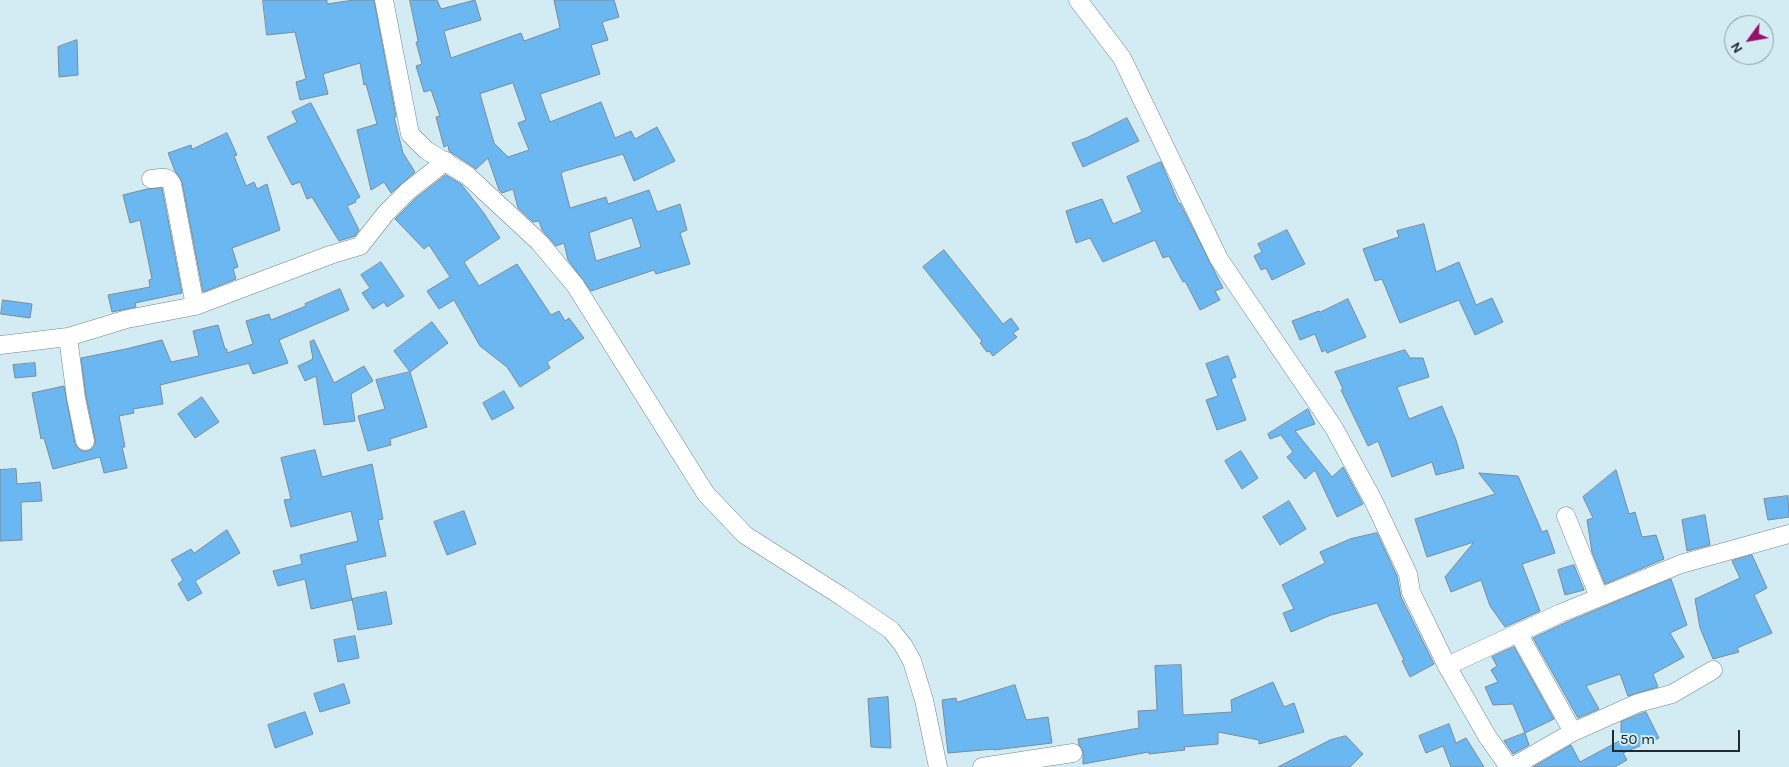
<!DOCTYPE html>
<html>
<head>
<meta charset="utf-8">
<style>
	body { margin:0 }
	#map { position:relative; width:1789px; height:767px; overflow:hidden; background:#d3ebf3; font-family:Karla,sans-serif }
	canvas { display:block }
	.north { position:absolute; left:1724px; top:15px; width:50px; height:50px; box-sizing:border-box; background:#d3ebf3; border:1px solid #8b9da3; border-radius:50%; rotate:238deg; font-size:14px; font-weight:700; line-height:20px; text-align:center; color:#20292b }
	.north::after { content:''; display:block; margin:auto; width:18px; height:22px; background:#951269; clip-path:polygon(50% 0,100% 100%,50% 72%,0 100%) }
	.scale { position:absolute; left:1612px; top:730px; width:128px; height:22px; box-sizing:border-box; border:2px solid #20292b; border-top:0; padding-left:6px; font-size:15px; line-height:18px; white-space:nowrap; color:#20292b; -webkit-text-stroke:4px #d3ebf3; paint-order:stroke }
</style>
</head>
<body>
<div id="map">
<canvas width="1789" height="767"></canvas>
<div class="north">N</div>
<div class="scale">50 m</div>
</div>
<script>
const ctx = document.querySelector('canvas').getContext('2d');
ctx.lineJoin = 'round';
function fill(path, color) { ctx.fillStyle = color; ctx.fill(path, 'evenodd'); }
function stroke(path, color, width, dash) { ctx.strokeStyle = color; ctx.lineWidth = width; ctx.lineCap = dash ? 'butt' : 'round'; ctx.setLineDash(dash || []); ctx.stroke(path); }
const building = new Path2D(`
	M263,0h64v4l27,-4h20l22,117h-2l9,36 12,19 -24,21 -7,-11 -13,8 -14,-60 20,-6 -11,-40 -2,1 -4,-22 -37,11 5,20 -28,6 -4,-18 10,-3 -11,-47 -28,3z
	M410,0h27l4,9 34,-9 6,20 -37,11 7,27 70,-25 3,8 36,-13 -6,-28h60l5,17 -17,5 6,18 -17,5 9,29 -60,20 10,28 51,-20 14,36 16,-7 4,8 22,-12 18,34 -41,20 -11,-27 -58,17 -4,2 9,35 36,-11 2,7 41,-14 8,22 23,-8 7,26 -7,3 10,31 -34,10 -2,-4 -63,21 -23,-31 -4,-17 -8,3 -14,-16 -3,-9 -6,1 -15,-14 -5,-19 -11,4 -3,-3 -11,-32 -12,11 -27,-18 -1,-6 -4,2 -8,-30 4,-1 -9,-26 -7,2 -8,-26 6,-2 -6,-22h2zM513,83l13,37 -8,3 11,27 -21,7 -14,-14 -14,-49zM632,218l9,29 -45,14 -7,-28z
	M77,40l1,35 -19,2 -1,-30z
	M311,103l49,94 -5,3 1,2 -9,4 12,24 -4,6 -16,5 -27,-44 -5,2 -7,-17 -8,3 -25,-48 30,-15 -5,-10z
	M1127,118l12,23 -56,26 -11,-24 14,-5z
	M227,133l10,22 -3,1 12,30 8,-4 3,7 10,-5 13,46 -48,18 6,19 -5,2 3,10 -33,13 -21,-110 -7,-11 -7,-18 23,-8 1,4z
	M1161,162l18,42 1,-1 43,85 -8,3 5,9 -20,10 -15,-29 -2,1 -14,-26 -6,2 -8,-18 -52,22 -13,-24 -14,5 -10,-32 36,-12 11,25 29,-12 -15,-35z
	M446,175l15,9 22,28 17,26 -36,24 15,24 38,-22 34,51 8,-4 6,10 4,-3 15,20 -37,24 3,6 -30,19 -13,-20 -27,-21 -26,-46 -15,9 -12,-18 23,-14 -21,-32 -5,4 -29,-30 20,-20z
	M162,188l20,105 -47,10 1,4 -24,5 -4,-17 42,-8 -1,-7 3,-1 -12,-59 -10,3 -7,-28 24,-6z
	M1424,224l12,48 23,-10 17,43 16,-7 11,24 -28,13 -16,-35 -59,23 -18,-44 -7,2 -12,-32 36,-12 -2,-6z
	M1287,230l18,34 -33,16 -6,-12 -5,2 -7,-14 8,-4 -4,-8z
	M944,250l59,74 8,-6 8,11 -6,4 4,4 -24,19 -4,-5 -2,1 -7,-9 2,-2 -59,-74z
	M381,262l23,34 -17,11 -3,-5 -11,7 -11,-16 8,-5 -9,-13z
	M340,289l9,21 -70,30 9,23 -35,11 -4,-10 1,-1 -90,22 3,19 -30,5 1,4 -15,3 6,31h-3l5,21 -23,5 -4,-16 -47,12 -9,-31 -3,1 -9,-46 32,-7 11,58 6,7h6l5,-2 3,-4v-6l-9,-43 -5,-38 45,-9 36,-9 9,22 28,-6 -6,-25 25,-6 7,24h2v4l26,-9 -7,-23 23,-7 2,6 35,-14 -1,-2z
	M1348,299l18,38 -39,16 -1,-3 -4,2 -7,-18 -15,6 -8,-19 27,-10 1,1z
	M3,300l29,4 -2,14 -29,-4z
	M432,322l16,21 -38,29 -16,-21z
	M314,340l20,43 30,-17 9,15 -22,13 4,27 -31,4 -8,-49 -11,5 -7,-15 15,-7 -3,-17z
	M1405,350l5,8h13l6,19 -32,10 12,32 33,-13 14,34 8,28 -28,7 -4,-13 -40,15 -14,-36 -10,5 -27,-56 2,-1 -8,-17z
	M1228,356l8,21 -5,2 15,41 -29,10 -11,-30 12,-4 -12,-32z
	M35,363l1,13 -21,2 -2,-13z
	M410,372l17,55 -37,12 1,6 -23,6 -10,-35 27,-7 -9,-29z
	M504,391l10,17 -22,12 -9,-17z
	M202,397l17,25 -24,16 -17,-24z
	M1308,409l7,15 -20,7 37,46 11,-10 20,37 -26,13 -22,-47 -10,9 -18,-22 6,-5 -12,-17 -11,4 -2,-5z
	M315,450l7,27 50,-13 11,55 -5,1 8,36 -41,9 7,35 -41,9 -6,-30 -27,7 -5,-15 29,-7 -2,-9 58,-14 -7,-30 -60,16 -7,-27 7,-1 -10,-41z
	M1241,451l17,27 -16,11 -17,-28z
	M16,469l1,15 23,-2 2,19 -21,1 1,38 -22,1v-71z
	M1616,470l13,44 6,-2 7,25 14,-2 8,24 -59,25 -13,-32 -5,-32 6,-2 -10,-21z
	M1479,473l39,3 24,56 5,-2 8,23 -33,11 18,47 -35,16 -15,-21 -9,-26 -30,12 -6,-15 29,-35 -47,15 -12,-38 80,-25z
	M1788,496l1,21 -21,3 -4,-21z
	M1289,501l17,28 -26,16 -17,-28z
	M464,511l12,33 -29,11 -13,-33z
	M1705,515l5,30 -23,6 -5,-31z
	M227,530l13,23 -45,28 7,12 -14,8 -10,-17 5,-4 -12,-20 20,-11 3,4z
	M1377,533l20,43 4,21 33,67 -24,13 -8,-16 2,-1 -27,-57 -46,12 -40,17 -8,-19 11,-4 -12,-24 43,-22 -5,-11 30,-13z
	M1752,555l15,33 -13,7 18,38 -35,15 2,4 -26,7 -13,-31 -5,-29 45,-21 -8,-17z
	M1574,565l10,25 -19,5 -7,-25z
	M1671,579l16,46 -17,8 14,24 -31,17 5,13 -30,9 -8,-22 -34,12 13,23 -21,9 -45,-80 32,-15z
	M386,592l6,32 -34,6 -6,-31z
	M355,636l4,22 -21,4 -4,-22z
	M1514,647l40,72 -29,14 -12,-29 -20,1 -8,-18 13,-5 -7,-12 6,-4 -5,-9z
	M1181,665l2,50 49,-3 -1,-12 42,-18 11,25 10,-4 10,29 -45,12v-4l-41,-8v12l-34,3 1,3 -36,4v-2l-66,12v-13l-4,-6 -1,-6 61,-11 -1,-17 19,-1 -2,-44z
	M344,684l6,19 -30,9 -6,-18z
	M1015,685l11,35 22,-3 4,26 -58,7v-1l-46,4 -6,-53 14,-2 1,4z
	M888,697l3,51 -20,-1 -3,-48z
	M305,712l8,22 -38,14 -7,-23z
	M1646,712l13,26 -36,15 4,7 -12,7h-82l38,-22 9,17 41,-22v-18z
	M1449,724l7,19 10,-5 18,29h-33l-8,-21 -17,7 -7,-17z
	M1525,733l4,12 -16,9 -9,-13z
	M1346,736l17,18 -13,13h-72l52,-27z`);
const minor = new Path2D(`
	M384,0l26,134 16,16 42,26 71,66 36,43 131,209 39,41 96,61 50,34 12,15 9,16 12,39 14,67
	M1078,0l44,58 97,201 115,169 39,72 35,74 3,18 36,74 40,70 22,31
	M151,179c10,-1 16,-4 21,5l23,122
	M68,337l8,61 9,43
	M0,345l68,-8 59,-18 68,-13 135,-51 30,-9 26,-33 22,-22 38,-30
	M1566,516l33,81
	M1518,633l55,99
	M1447,666l114,-53 120,-49 108,-30
	M982,767l91,-14
	M1512,767l61,-35 65,-29 34,-9 41,-24`);
fill(building, '#6ab7f2');
stroke(building, '#7b8c99', 1);
stroke(minor, '#71888e', 19);
stroke(minor, '#fff', 18);
</script>
</body>
</html>
